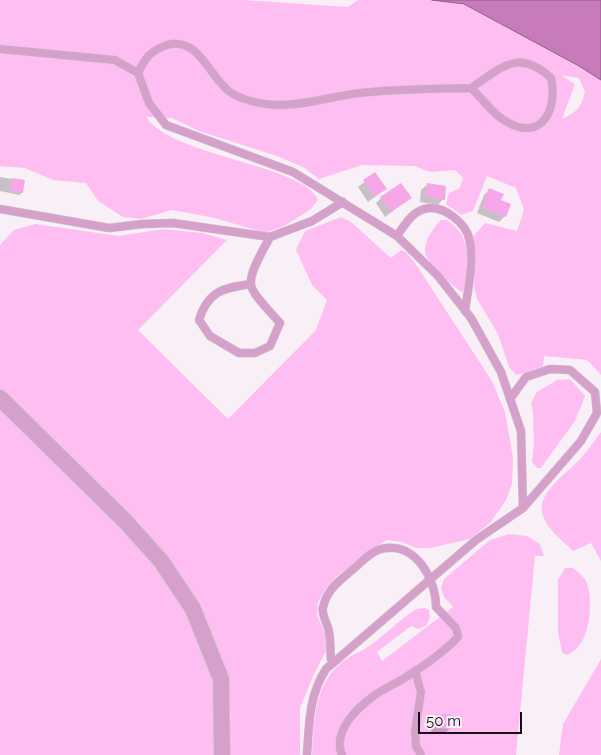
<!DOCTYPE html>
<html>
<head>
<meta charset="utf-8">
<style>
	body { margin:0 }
	#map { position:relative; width:601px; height:755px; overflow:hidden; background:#f9f0f7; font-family:Raleway,sans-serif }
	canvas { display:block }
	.scale { position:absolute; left:418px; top:712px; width:104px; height:22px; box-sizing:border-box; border:2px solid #141114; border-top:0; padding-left:6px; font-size:15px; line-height:18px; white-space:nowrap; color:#141114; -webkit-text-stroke:4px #f9f0f7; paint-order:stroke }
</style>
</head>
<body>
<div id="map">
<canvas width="601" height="755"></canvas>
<div class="scale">50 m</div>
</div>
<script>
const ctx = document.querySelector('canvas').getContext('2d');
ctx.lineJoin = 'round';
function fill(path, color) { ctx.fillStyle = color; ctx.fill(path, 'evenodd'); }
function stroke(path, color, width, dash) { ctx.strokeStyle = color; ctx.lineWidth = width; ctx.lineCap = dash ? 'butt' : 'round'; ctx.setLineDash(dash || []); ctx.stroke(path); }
const green = new Path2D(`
	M0,0h243l105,7 10,-7h74l32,4 115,62 22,14v295l-14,-15 -43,-4 -1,10 -18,7 -9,2 -7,-8 -11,-33 -21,-35 -3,-12 2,-25 -3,-25 12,-14 32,8 7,-21 -8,-22 -29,-12 -14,35 -12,4 -15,-11 3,-11 11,-5 3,-10 -8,-8 -25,2 -16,-6 -52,-1 -43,14 -16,-12 -26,-11 -78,-25 -27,-13 -26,-1c26,40 160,48 172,83l-8,10 -26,16 -19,7 -50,-15 -43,-8 -31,9 -18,-2 -25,-16 -12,-18 -33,-3 -28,-12 -25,-2zM561,75l18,3 6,14c-4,16 -8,20 -23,27l13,-35z
	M341,217l10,5 40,36 10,-8 5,2 9,11 77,118 13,31 8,46 -1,26 -6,16 -15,22 -21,17 -40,9h-14l-14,-6 -15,-2 -12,7 -39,30 -11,13 -7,12 -1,13 9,21 2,11 -15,29 -13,32v47h-72l3,-38 -5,-40 -29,-72 -197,-214v-146l14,-15 22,-6 83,12 44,-7 39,4 25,7 -89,90 90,89 88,-89 11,-30 -15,-15 -16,-35 9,-19z
	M441,220h6c27,19 19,39 18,69l-3,3c-11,-7 -40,-31 -37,-45 1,-9 10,-21 16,-27z
	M570,379l15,17 -10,25 -34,47h-4l-5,-6 2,-19 -1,-30 -2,-10 6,-11 20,-12z
	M0,408l45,43 100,103 44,61 22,56 6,50 -4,34h-213z
	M601,432v129l-10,-18 -18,8c-11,-11 -28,-23 -31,-39 -4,-21 28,-41 40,-55 7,-8 13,-17 19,-25z
	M509,534l18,2 13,8 4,12h-9l-19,199h-204c2,-32 2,-70 29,-92 8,-7 18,-11 27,-16 17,-12 31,-27 48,-38l9,-1 4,2 1,7 -3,8 -8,4 -8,-3 -34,26 5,9 71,-54 -9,-10 -3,-9 3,-9 46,-39z
	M565,568h8c6,5 13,10 15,18 5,19 2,63 -22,69l-4,-3 -4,-20v-52z
	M601,659v96h-42l4,-31z`);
const water = new Path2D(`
	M432,0h169v80l-22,-14 -115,-62z`);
const shadow = new Path2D(`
	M375,174l10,15 -17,13 -10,-15z
	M0,177l24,4 -2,11 -2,3 -20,-4z
	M427,185l16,14 -5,6 -18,-3 1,-12z
	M489,190l11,11 5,15 -6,6 -22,-9 7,-18z
	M381,198h29l-25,19 -9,-14z
	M437,715l13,13 -6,6 -13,-1v-12z`);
const building = new Path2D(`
	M375,172l12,17 -13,8 -11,-17z
	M12,178l13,2 -2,13 -13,-2z
	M401,183l11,15 -21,14 -11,-15z
	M427,183l19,3 -1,14 -20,-3z
	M489,188l15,6 -3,6 10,4 -5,13 -24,-9z
	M436,714h15v15l-15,-1z`);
const lane = new Path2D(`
	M0,49l115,11 23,13 11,30 17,22 127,47 104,64 41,40 33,42 30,54 20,59 2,77
	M138,73c7,-15 12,-22 29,-28 32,-9 42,32 63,47 5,4 14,7 21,9 36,11 73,-4 109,-8 37,-4 75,-4 111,-5 12,11 22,27 36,34 35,20 51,-13 44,-44 -32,-30 -49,-11 -80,10
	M0,209l109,19 34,-4 30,-1 97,14 42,-16 31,-19
	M397,236c7,-10 14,-23 27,-27 19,-5 43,14 46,33 4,22 -2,46 -5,69
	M251,284c-28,4 -43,7 -52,36l11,16 29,17h16l15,-7 10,-23c-7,-8 -28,-29 -29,-38 -2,-13 13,-36 19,-48
	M331,659c-1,-9 0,-18 -2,-27 -1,-8 -8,-17 -6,-25 4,-17 15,-25 28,-36 9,-7 18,-19 30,-22 34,-9 55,30 55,58l20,21 2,9c-12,13 -34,29 -49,38 -11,8 -23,12 -34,20 -17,12 -43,36 -33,60
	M415,671l6,21 -6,39 1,15 5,9
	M307,755c2,-31 2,-60 19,-86l150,-129 47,-32 58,-67 16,-28 -2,-21 -25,-22 -20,-1 -24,8 -16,22`);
const street = new Path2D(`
	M0,398l125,123 36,40 32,48 28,70 1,76`);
fill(green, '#febef2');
fill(water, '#c77bba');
stroke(water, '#915b88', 1);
fill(shadow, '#0003');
fill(building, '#f6a7e7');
stroke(lane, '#d4ccd3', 9);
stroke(street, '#d4ccd3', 18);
stroke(lane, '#d5a1cb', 8);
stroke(street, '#d5a1cb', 16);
</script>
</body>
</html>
